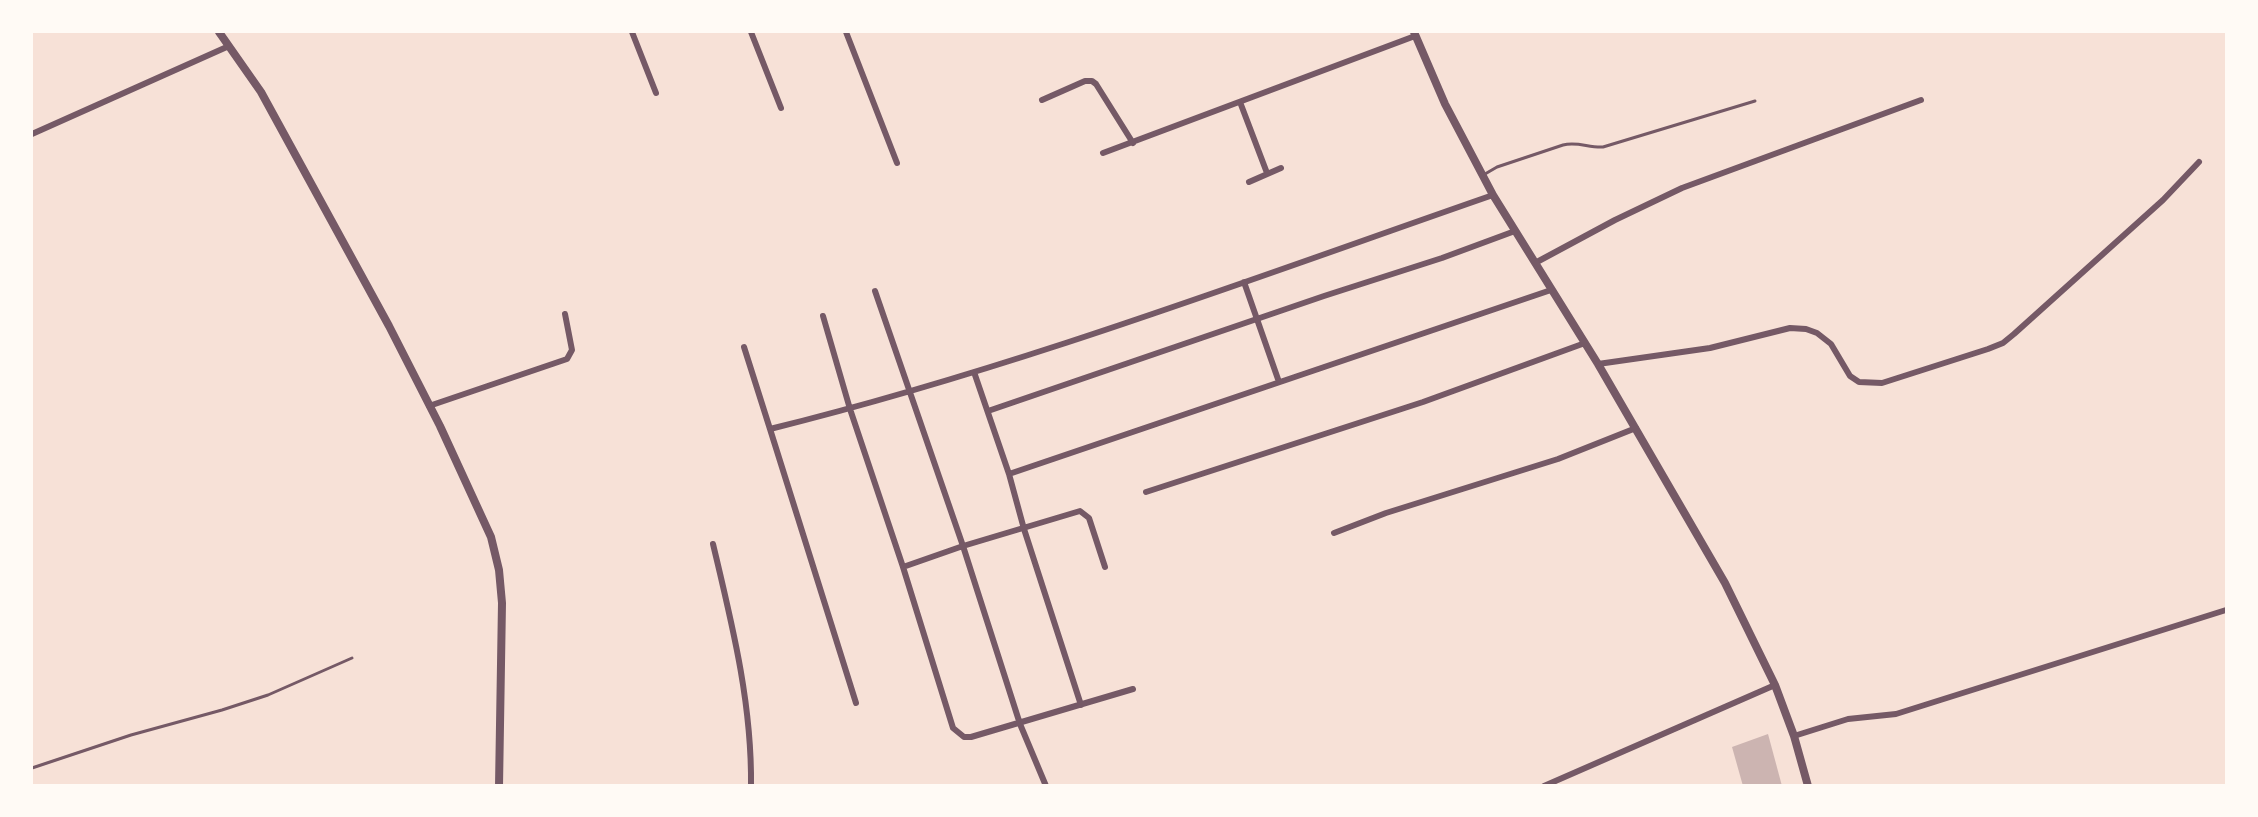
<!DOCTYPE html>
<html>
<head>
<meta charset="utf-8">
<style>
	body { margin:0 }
	#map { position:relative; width:2258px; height:817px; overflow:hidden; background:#f7e1d7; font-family:Commissioner,sans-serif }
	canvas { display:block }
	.frame { position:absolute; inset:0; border:33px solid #fffaf5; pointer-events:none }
</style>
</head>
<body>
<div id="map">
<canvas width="2258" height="817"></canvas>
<div class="frame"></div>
</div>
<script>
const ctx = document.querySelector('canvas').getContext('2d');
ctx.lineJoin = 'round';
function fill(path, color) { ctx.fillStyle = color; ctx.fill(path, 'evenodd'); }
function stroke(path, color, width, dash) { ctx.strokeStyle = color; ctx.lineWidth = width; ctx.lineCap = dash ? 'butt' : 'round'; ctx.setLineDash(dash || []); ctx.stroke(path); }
const building = new Path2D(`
	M1768,734l14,52h-39l-11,-39z`);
const service = new Path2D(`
	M1485,174l12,-7 66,-22c14,-4 26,3 40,2l152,-46
	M32,768l99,-33 91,-25 46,-15 84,-37`);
const minor = new Path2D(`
	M632,32l24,61
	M751,32l30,76
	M846,32l51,131
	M1042,100l43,-19h7l4,3 37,59
	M1240,102l27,71
	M32,134l197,-88
	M1103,153l312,-117
	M1249,182l32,-14
	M1535,263l80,-43 67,-32 239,-88
	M1244,282l35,100
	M875,291l88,255 57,178 26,62
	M823,316l27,93 53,158 50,161 11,9h7l162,-48
	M744,347l26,82
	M1598,364l112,-16 80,-20 16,1 11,4 14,11 19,32 9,6 23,1 106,-34 15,-6 11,-9 149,-134 36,-38
	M974,372l35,102 15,55 57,176
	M429,406l138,-47 5,-9 -7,-36
	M988,411l336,-115 118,-38 73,-27
	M1009,474l542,-184
	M1146,492l277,-90 162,-59
	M1334,533l52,-20 172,-54 78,-31
	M713,544c19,80 39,159 38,242
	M903,567l60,-21 117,-35 9,7 16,49
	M856,703l-86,-274c246,-61 484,-151 723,-234
	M1794,736l54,-17 48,-5 330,-104
	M1544,786l231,-101`);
const tertiary = new Path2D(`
	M219,32l42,60 128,234 51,100 51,111 8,33 3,33 -3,183
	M1414,32l31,72 48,91 105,169 127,219 50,102 19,51 14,50`);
fill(building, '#ccb4b1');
stroke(service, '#755966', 3);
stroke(minor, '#755966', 6);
stroke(tertiary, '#755966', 8);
</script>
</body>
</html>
